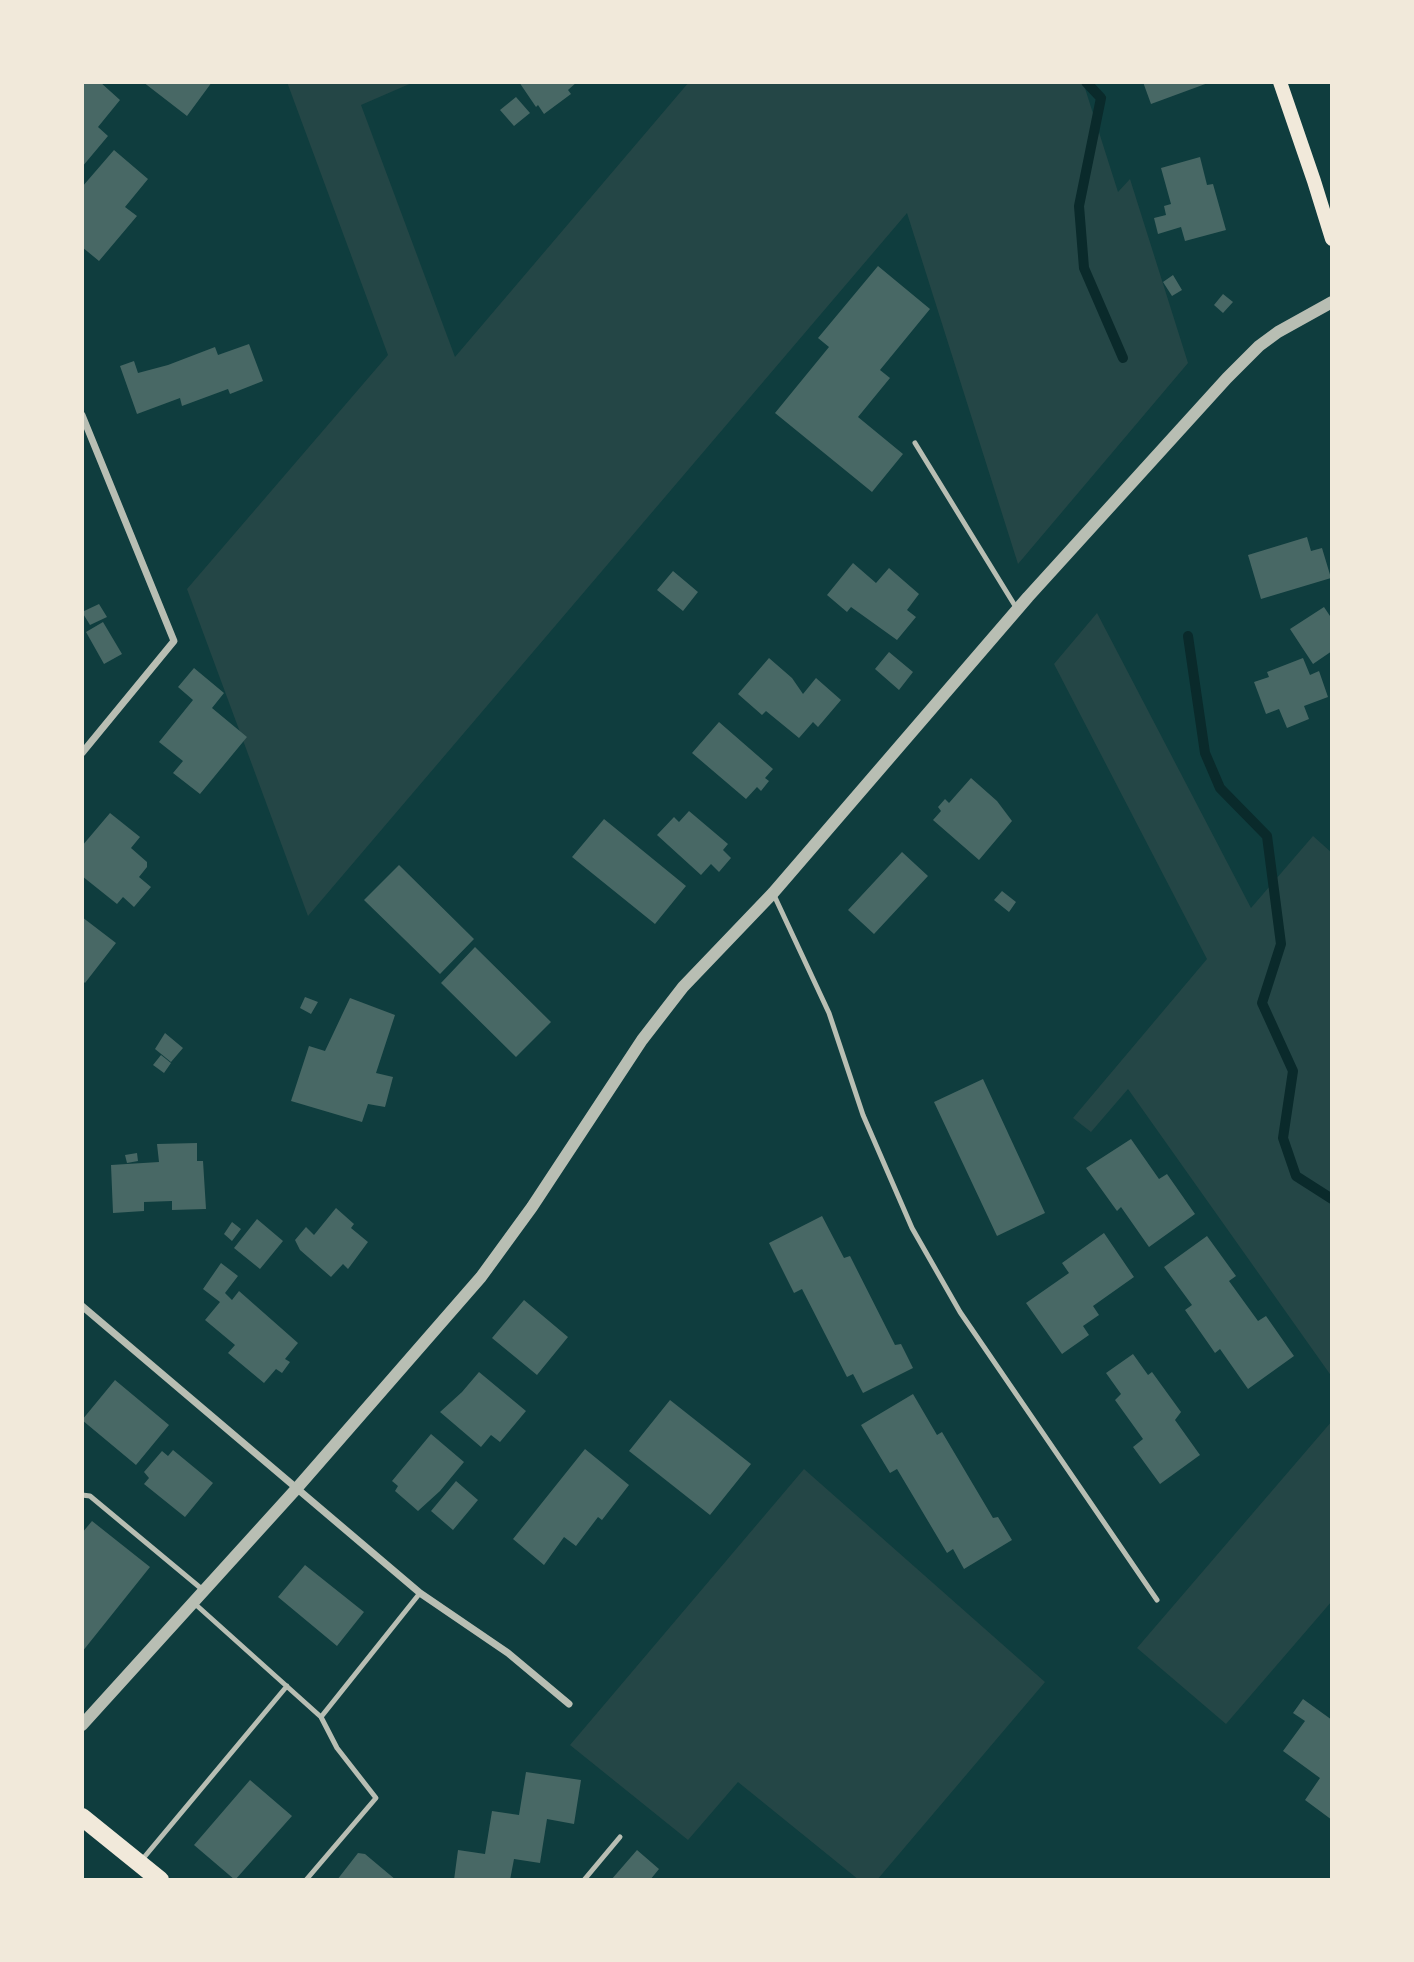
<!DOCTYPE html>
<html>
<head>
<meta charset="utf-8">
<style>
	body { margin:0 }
	#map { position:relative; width:1414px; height:1962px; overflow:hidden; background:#0f3d3e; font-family:Jost,sans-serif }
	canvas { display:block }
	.frame { position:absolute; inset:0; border:84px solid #f1e9da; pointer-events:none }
</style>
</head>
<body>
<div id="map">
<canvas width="1414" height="1962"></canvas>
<div class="frame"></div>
</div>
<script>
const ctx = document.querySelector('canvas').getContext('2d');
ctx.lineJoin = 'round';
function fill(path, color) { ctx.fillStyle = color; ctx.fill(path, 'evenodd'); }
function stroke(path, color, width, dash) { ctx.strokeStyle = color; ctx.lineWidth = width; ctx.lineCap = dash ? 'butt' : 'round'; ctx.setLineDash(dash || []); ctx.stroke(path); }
const green = new Path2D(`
	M287,82h127l-53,23 94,252 234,-275h394l35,110 12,-13 58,184 -170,201 -111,-351 -599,703 -121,-327 201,-234z
	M1097,613l154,295 62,-72 19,17v524l-204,-288 -37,43 -18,-14 134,-159 -153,-295z
	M1332,1421v180l-106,123 -89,-76z
	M804,1469l241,213 -168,198h-18l-121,-98 -50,58 -118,-95z`);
const stream = new Path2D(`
	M1086,82l15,16 -22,108 5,62 39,90
	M1188,636l17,117 15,35 47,48 14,108 -19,59 31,68 -10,67 13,38 36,23`);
const building = new Path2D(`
	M82,82h18l20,18 -22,27 10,9 -26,31z
	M143,82h69l-25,34z
	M519,82h58l-9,8 3,4 -27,20 -6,-9 -2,2z
	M1143,82h65v1l-57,21z
	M516,97l14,16 -16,13 -14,-16z
	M114,150l34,29 -23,28 12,9 -38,45 -17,-14v-60z
	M1200,157l7,28 6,-1 13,46 -41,11 -4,-14 -23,7 -4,-16 12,-3 -2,-9 7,-2 -10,-36z
	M878,266l52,43 -50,61 10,8 -32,39 45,37 -31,38 -97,-79 54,-66 -11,-9z
	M1173,275l9,15 -10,6 -9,-14z
	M1223,294l10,8 -10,11 -9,-8z
	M249,344l14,37 -33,13 -2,-5 -46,17 -2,-8 -43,16 -17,-48 14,-5 4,12 30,-8 47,-18 3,8z
	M1307,537l4,14 11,-3 9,30 -70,21 -13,-44z
	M853,563l23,20 13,-15 30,26 -12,16 9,7 -19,23 -46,-33 -4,5 -20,-17z
	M673,571l25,21 -15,19 -26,-21z
	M99,604l8,13 -17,8 -8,-13z
	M1324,607l8,12v32l-19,13 -23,-35z
	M103,622l19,32 -18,10 -18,-32z
	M889,652l24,20 -14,18 -24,-21z
	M769,658l23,20 11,16 13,-16 25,22 -23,27 -5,-5 -14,16 -33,-27 -4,4 -24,-21z
	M1303,658l7,17 9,-4 9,26 -24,9 5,13 -22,9 -8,-19 -13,5 -12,-32 15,-5 -2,-5z
	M194,668l30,25 -12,15 35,29 -47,57 -27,-21 10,-12 -24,-19 34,-42 -15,-13z
	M719,722l54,47 -8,9 4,3 -8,10 -4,-4 -11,12 -54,-46z
	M971,778l26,23 15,20 -33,39 -46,-40 8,-9 -3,-4 7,-8 4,4z
	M689,811l39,33 -5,6 8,8 -12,14 -8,-8 -10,11 -44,-40 17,-18 5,5z
	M110,813l30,24 -9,11 16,14v5l-8,10 12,10 -17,20 -11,-10 -6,7 -35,-28v-30z
	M604,819l82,67 -31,38 -83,-67z
	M902,852l26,24 -54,58 -26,-24z
	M399,865l75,74 -34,35 -76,-74z
	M1002,891l14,11 -7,10 -15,-12z
	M82,917l34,26 -31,40 -3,-3z
	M475,947l76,75 -35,35 -75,-74z
	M305,997l13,5 -7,12 -11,-6z
	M350,998l45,17 -19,58 17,4 -8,30 -17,-3 -6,18 -71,-21 18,-55 16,5z
	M165,1033l18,15 -12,14 -16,-13z
	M161,1055l10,8 -7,10 -11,-8z
	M983,1079l62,134 -48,23 -63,-134z
	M1131,1139l28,40 8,-5 28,40 -46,33 -28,-40 -4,4 -31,-43z
	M197,1143v18h6l3,48 -34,1v-9l-28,1v9l-31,2 -2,-48 48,-3 -2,-18z
	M137,1153l1,8 -11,2 -2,-8z
	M336,1208l18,16 -3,4 17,14 -20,27 -5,-5 -12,13 -31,-27 -5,-10 11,-13 8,8z
	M822,1216l22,42 6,-2 45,89 6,-1 12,24 -50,25 -10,-19 -6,3 -45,-88 -8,4 -25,-50z
	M257,1219l26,22 -23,28 -26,-21z
	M232,1222l9,7 -9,12 -8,-7z
	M1104,1233l30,44 -41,29 6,9 -16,11 6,9 -27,19 -36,-51 43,-30 -7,-10z
	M1207,1236l29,40 -7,5 29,40 8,-5 28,40 -46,33 -28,-40 -5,4 -30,-43 7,-5 -28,-38z
	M221,1263l17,13 -13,17 7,7 7,-9 59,52 -13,16 5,3 -8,11 -6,-4 -12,14 -36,-30 7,-8 -30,-25 15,-18 -17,-13z
	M524,1300l44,37 -31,38 -45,-37z
	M1133,1354l15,21 4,-3 29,40 -6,8 25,35 -40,29 -27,-37 10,-8 -28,-39 6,-6 -15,-21z
	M479,1372l47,39 -26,31 -9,-7 -10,12 -41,-35 22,-20z
	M115,1380l54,45 -33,40 -54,-45z
	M913,1394l24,41 5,-3 51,86 5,-1 14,23 -48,29 -11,-20 -6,4 -50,-84 -7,4 -29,-48z
	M670,1400l81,64 -41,51 -81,-64z
	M431,1434l33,28 -24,29 -22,20 -23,-20 3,-5 -6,-5z
	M585,1449l44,36 -27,35 -4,-3 -22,29 -12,-9 -20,28 -31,-26z
	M173,1450l40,33 -28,34 -41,-33 5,-6 -5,-6 18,-21 6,5z
	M456,1481l22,19 -25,30 -22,-19z
	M92,1521l58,46 -68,85v-119z
	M305,1565l59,47 -27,34 -59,-49z
	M1303,1699l29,21v100l-27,-20 15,-22 -37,-27 22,-30 -12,-8z
	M526,1772l55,8 -7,44 -27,-5 -7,44 -26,-4 -4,21h-56l4,-30 27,4 7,-43 27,4z
	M250,1780l42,36 -57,64 -41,-35z
	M637,1850l22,19 -9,11h-39z
	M358,1853l7,1 31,26h-59z`);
const service = new Path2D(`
	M915,443l102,166
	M773,893l56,120 34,102 49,113 48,84 197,288
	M82,1495l8,1 113,94
	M194,1603l127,114 16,31 39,50 -70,82
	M321,1717l99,-124
	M141,1861l146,-175
	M584,1880l36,-43`);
const minor = new Path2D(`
	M82,415l92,226 -92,112
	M82,1306l338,287 88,60 61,51`);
const tertiary = new Path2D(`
	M82,1725l215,-237 184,-211 51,-70 110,-167 41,-53 90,-94 255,-296 199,-219 32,-32 19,-14 54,-30`);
const secondary = new Path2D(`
	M1280,82l34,99 18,58`);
const primary = new Path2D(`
	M82,1817l78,63`);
fill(green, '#244646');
stroke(stream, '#0a2a2b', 10);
fill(building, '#486865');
stroke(service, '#b8beb3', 5);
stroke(minor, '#b8beb3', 7);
stroke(tertiary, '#b8beb3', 12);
stroke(secondary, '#f1e9da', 14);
stroke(primary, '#f1e9da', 18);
</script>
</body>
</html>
